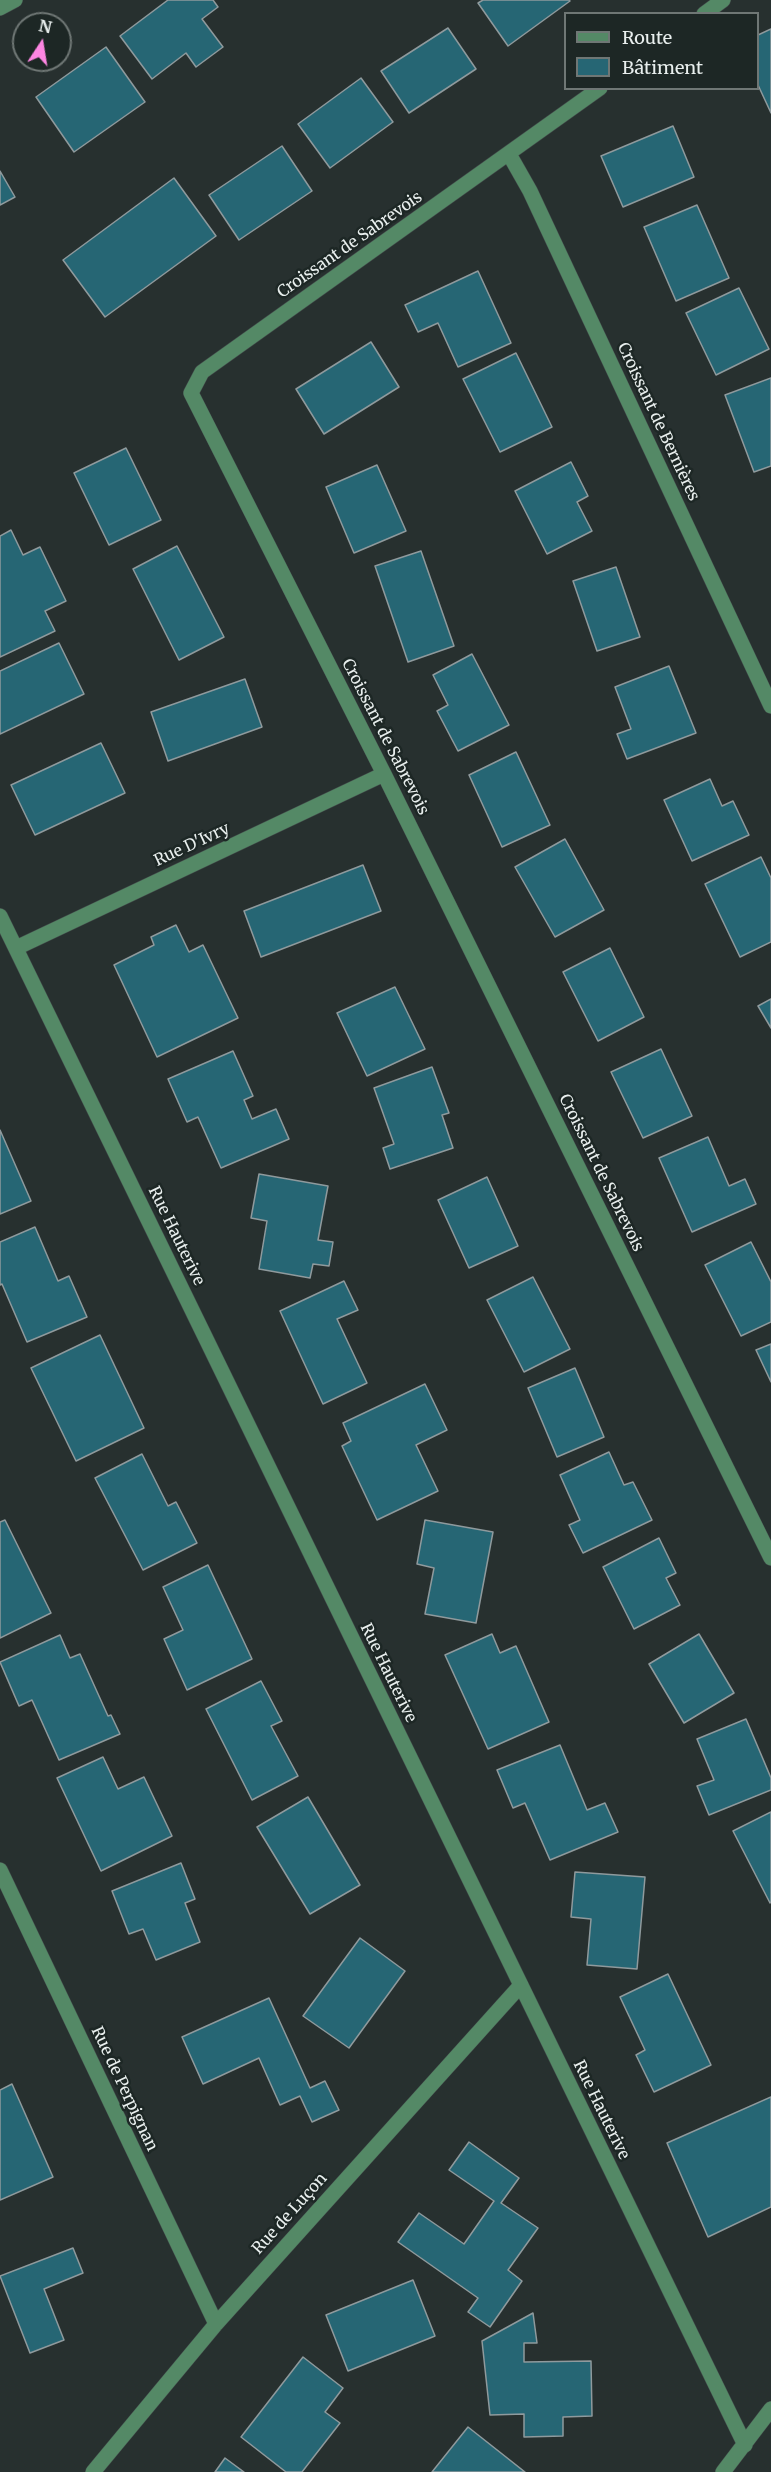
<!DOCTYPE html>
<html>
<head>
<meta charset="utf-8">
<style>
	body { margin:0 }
	#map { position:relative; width:771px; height:2472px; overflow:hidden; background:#27302f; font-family:Merriweather,serif }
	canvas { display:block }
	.legend { position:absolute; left:564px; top:12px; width:195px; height:78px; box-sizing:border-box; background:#1d2725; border:2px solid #6f7775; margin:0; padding:8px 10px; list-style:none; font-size:18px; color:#e9efee }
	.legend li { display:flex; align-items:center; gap:12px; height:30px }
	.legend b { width:30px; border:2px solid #6f7775 }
	.north { position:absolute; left:12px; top:12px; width:60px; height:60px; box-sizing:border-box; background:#1d2725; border:2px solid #6f7775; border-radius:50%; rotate:12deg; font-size:16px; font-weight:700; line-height:24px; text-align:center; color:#e9efee }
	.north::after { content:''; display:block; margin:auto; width:21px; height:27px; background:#fd86e2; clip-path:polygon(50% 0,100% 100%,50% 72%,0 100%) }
</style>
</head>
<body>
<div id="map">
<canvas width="771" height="2472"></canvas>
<ul class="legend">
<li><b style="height:8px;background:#548966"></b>Route</li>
<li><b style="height:16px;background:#266674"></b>Bâtiment</li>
</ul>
<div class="north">N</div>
</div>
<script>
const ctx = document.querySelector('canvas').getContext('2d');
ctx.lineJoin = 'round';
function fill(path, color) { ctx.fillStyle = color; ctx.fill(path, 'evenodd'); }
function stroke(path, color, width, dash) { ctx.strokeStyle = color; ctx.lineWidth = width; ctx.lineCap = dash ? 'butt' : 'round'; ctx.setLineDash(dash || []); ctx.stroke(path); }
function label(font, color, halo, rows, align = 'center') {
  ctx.font = font + ' Merriweather,serif'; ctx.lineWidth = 5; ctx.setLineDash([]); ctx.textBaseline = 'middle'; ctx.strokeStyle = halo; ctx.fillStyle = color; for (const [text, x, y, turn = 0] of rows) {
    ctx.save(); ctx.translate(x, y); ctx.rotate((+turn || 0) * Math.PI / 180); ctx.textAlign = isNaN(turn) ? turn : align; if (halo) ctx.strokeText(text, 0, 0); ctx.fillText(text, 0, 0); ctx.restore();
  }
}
const building = new Path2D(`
	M168,0h45l5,7 -16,12 21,28 -27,20 -10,-14 -34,26 -32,-43z
	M483,0h86l1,1 -62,45 -30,-43z
	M448,28l28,41 -67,44 -28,-42z
	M771,29v84l-13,-28v-50z
	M106,47l39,55 -71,50 -38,-55z
	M361,78l32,44 -63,46 -32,-44z
	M673,126l21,51 -71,30 -22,-51z
	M282,146l30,45 -73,49 -30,-45z
	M0,171l15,26 -15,8z
	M174,178l42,58 -111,81 -42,-57z
	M697,205l32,73 -53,23 -32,-74z
	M478,271l33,72 -53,24 -20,-44 -20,9 -13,-27z
	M739,288l30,61 -53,26 -30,-62z
	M371,342l28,45 -75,47 -28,-45z
	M516,353l36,74 -52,25 -37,-73z
	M771,378v88l-17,6 -29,-77z
	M126,448l35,72 -52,25 -35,-72z
	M571,462l17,34 -11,6 15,29 -45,23 -32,-63z
	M377,465l29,66 -52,22 -28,-66z
	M11,530l12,25 17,-8 26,54 -21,10 10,20 -55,26v-121z
	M177,546l47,91 -45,23 -46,-91z
	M421,551l33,95 -46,16 -33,-96z
	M616,567l24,70 -43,14 -24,-70z
	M59,643l25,51 -84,40v-63z
	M472,654l37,71 -51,26 -21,-40 11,-6 -15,-30z
	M669,666l27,67 -69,26 -10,-25 14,-5 -16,-42z
	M245,679l17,48 -94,34 -17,-49z
	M101,743l24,50 -90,42 -24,-50z
	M516,752l34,73 -48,22 -33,-72z
	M710,779l12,27 11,-5 16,34 -57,26 -28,-61z
	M565,839l39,71 -49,27 -40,-70z
	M761,857l10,21v64l-31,15 -35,-73z
	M363,865l18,46 -120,46 -17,-46z
	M176,925l13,27 14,-7 35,73 -81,39 -43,-92 40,-20 -3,-8z
	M610,948l34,69 -46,24 -35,-69z
	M395,987l30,62 -58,27 -30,-63z
	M771,999v29l-13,-22z
	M661,1049l31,67 -49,22 -32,-66z
	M233,1051l20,45 -9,4 8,19 24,-10 13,30 -68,29 -23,-51 -11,5 -19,-43z
	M432,1067l17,46 -7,2 11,33 -63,21 -7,-21 11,-4 -20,-56z
	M0,1130l31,71 -31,13z
	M708,1137l21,49 16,-7 11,25 -64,28 -33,-74z
	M259,1174l69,12 -10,54 15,2 -4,24 -16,-2 -3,14 -51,-9 8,-48 -16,-3z
	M487,1177l31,69 -49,22 -31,-68z
	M35,1227l23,54 11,-5 18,41 -60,25 -25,-58 -2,1v-43z
	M751,1242l20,40v40l-30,14 -36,-71z
	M533,1277l37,72 -46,23 -37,-72z
	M344,1281l14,29 -21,9 30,64 -44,21 -43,-93z
	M100,1335l44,93 -68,33 -45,-93z
	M771,1344v38l-15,-32z
	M575,1368l29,69 -47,20 -29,-69z
	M425,1384l22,46 -31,15 22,46 -61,29 -35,-74 9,-5 -8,-18z
	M609,1452l15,33 9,-3 19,38 -69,33 -14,-28 11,-5 -20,-45z
	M142,1454l26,52 8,-4 21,41 -54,27 -48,-92z
	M5,1520l46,93 -51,25v-116z
	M425,1520l68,12 -17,91 -51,-9 9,-46 -17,-4z
	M659,1538l17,35 -10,5 14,27 -46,24 -31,-62z
	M208,1565l44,94 -65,31 -23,-51 19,-9 -20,-43z
	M492,1634l8,19 16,-7 33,76 -61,27 -43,-94z
	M699,1634l35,59 -50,30 -35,-59z
	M60,1635l10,23 10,-4 28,62 3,-1 9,19 -61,26 -27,-60 -13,6 -19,-44z
	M261,1681l21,40 -11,5 27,50 -46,24 -46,-91z
	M746,1719l25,59v12l-62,25 -12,-29 17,-6 -17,-41z
	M560,1745l27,65 18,-7 13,29 -68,28 -25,-57 -12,5 -16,-38z
	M103,1757l15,32 26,-12 28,59 -71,35 -44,-93z
	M308,1797l52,88 -50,29 -53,-87z
	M771,1812v90l-1,1 -37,-72z
	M181,1863l14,36 -10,4 15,39 -44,18 -13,-31 -14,5 -17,-43z
	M575,1872l70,5 -8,92 -50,-4 4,-46 -20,-2z
	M360,1938l45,33 -56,77 -46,-32z
	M668,1974l43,91 -57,27 -18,-37 9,-5 -25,-53z
	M269,1998l41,90 15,-7 14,29 -27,12 -12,-26 -20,9 -21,-47 -56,26 -21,-47z
	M12,2084l41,93 -53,23v-110z
	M771,2097v110l-63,30 -41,-94z
	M469,2142l50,36 -18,25 37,25 -30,42 14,11 -32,46 -22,-15 10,-14 -80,-56 21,-29 45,31 30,-43 -45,-31z
	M73,2248l10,25 -39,16 20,51 -34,13 -30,-77z
	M413,2280l22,56 -87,35 -22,-56z
	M533,2313l4,30h-13v19l67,-1 1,55 -29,1v19l-39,1v-23l-34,1 -8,-74z
	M303,2357l40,31 -18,24 15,11 -38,49h-16l-45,-35z
	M468,2427l57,45h-93z
	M225,2458l19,14h-29z`);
const minor = new Path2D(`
	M0,8l15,-8
	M704,14l19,-14
	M600,88l-398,284 -11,21 193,381 387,784
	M509,154l21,37 241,515
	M0,916l745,1529
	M16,948l368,-174
	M0,1870l216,454
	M93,2472l123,-148 305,-339
	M723,2472l48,-63`);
const streetNames = [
	["Croissant de Sabrevois",350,245,-35],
	["Croissant de Bernières",658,422,65],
	["Croissant de Sabrevois",385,737,63],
	["Rue D'Ivry",192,845,-25],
	["Croissant de Sabrevois",601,1173,64],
	["Rue Hauterive",176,1236,64],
	["Rue Hauterive",388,1673,64],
	["Rue de Perpignan",124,2089,65],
	["Rue Hauterive",601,2110,64],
	["Rue de Luçon",290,2214,-48]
];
fill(building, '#266674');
stroke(building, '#8f9a9d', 1.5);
stroke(minor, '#424b4a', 16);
stroke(minor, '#548966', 15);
label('16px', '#e9efee', '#1d2725', streetNames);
</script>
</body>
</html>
